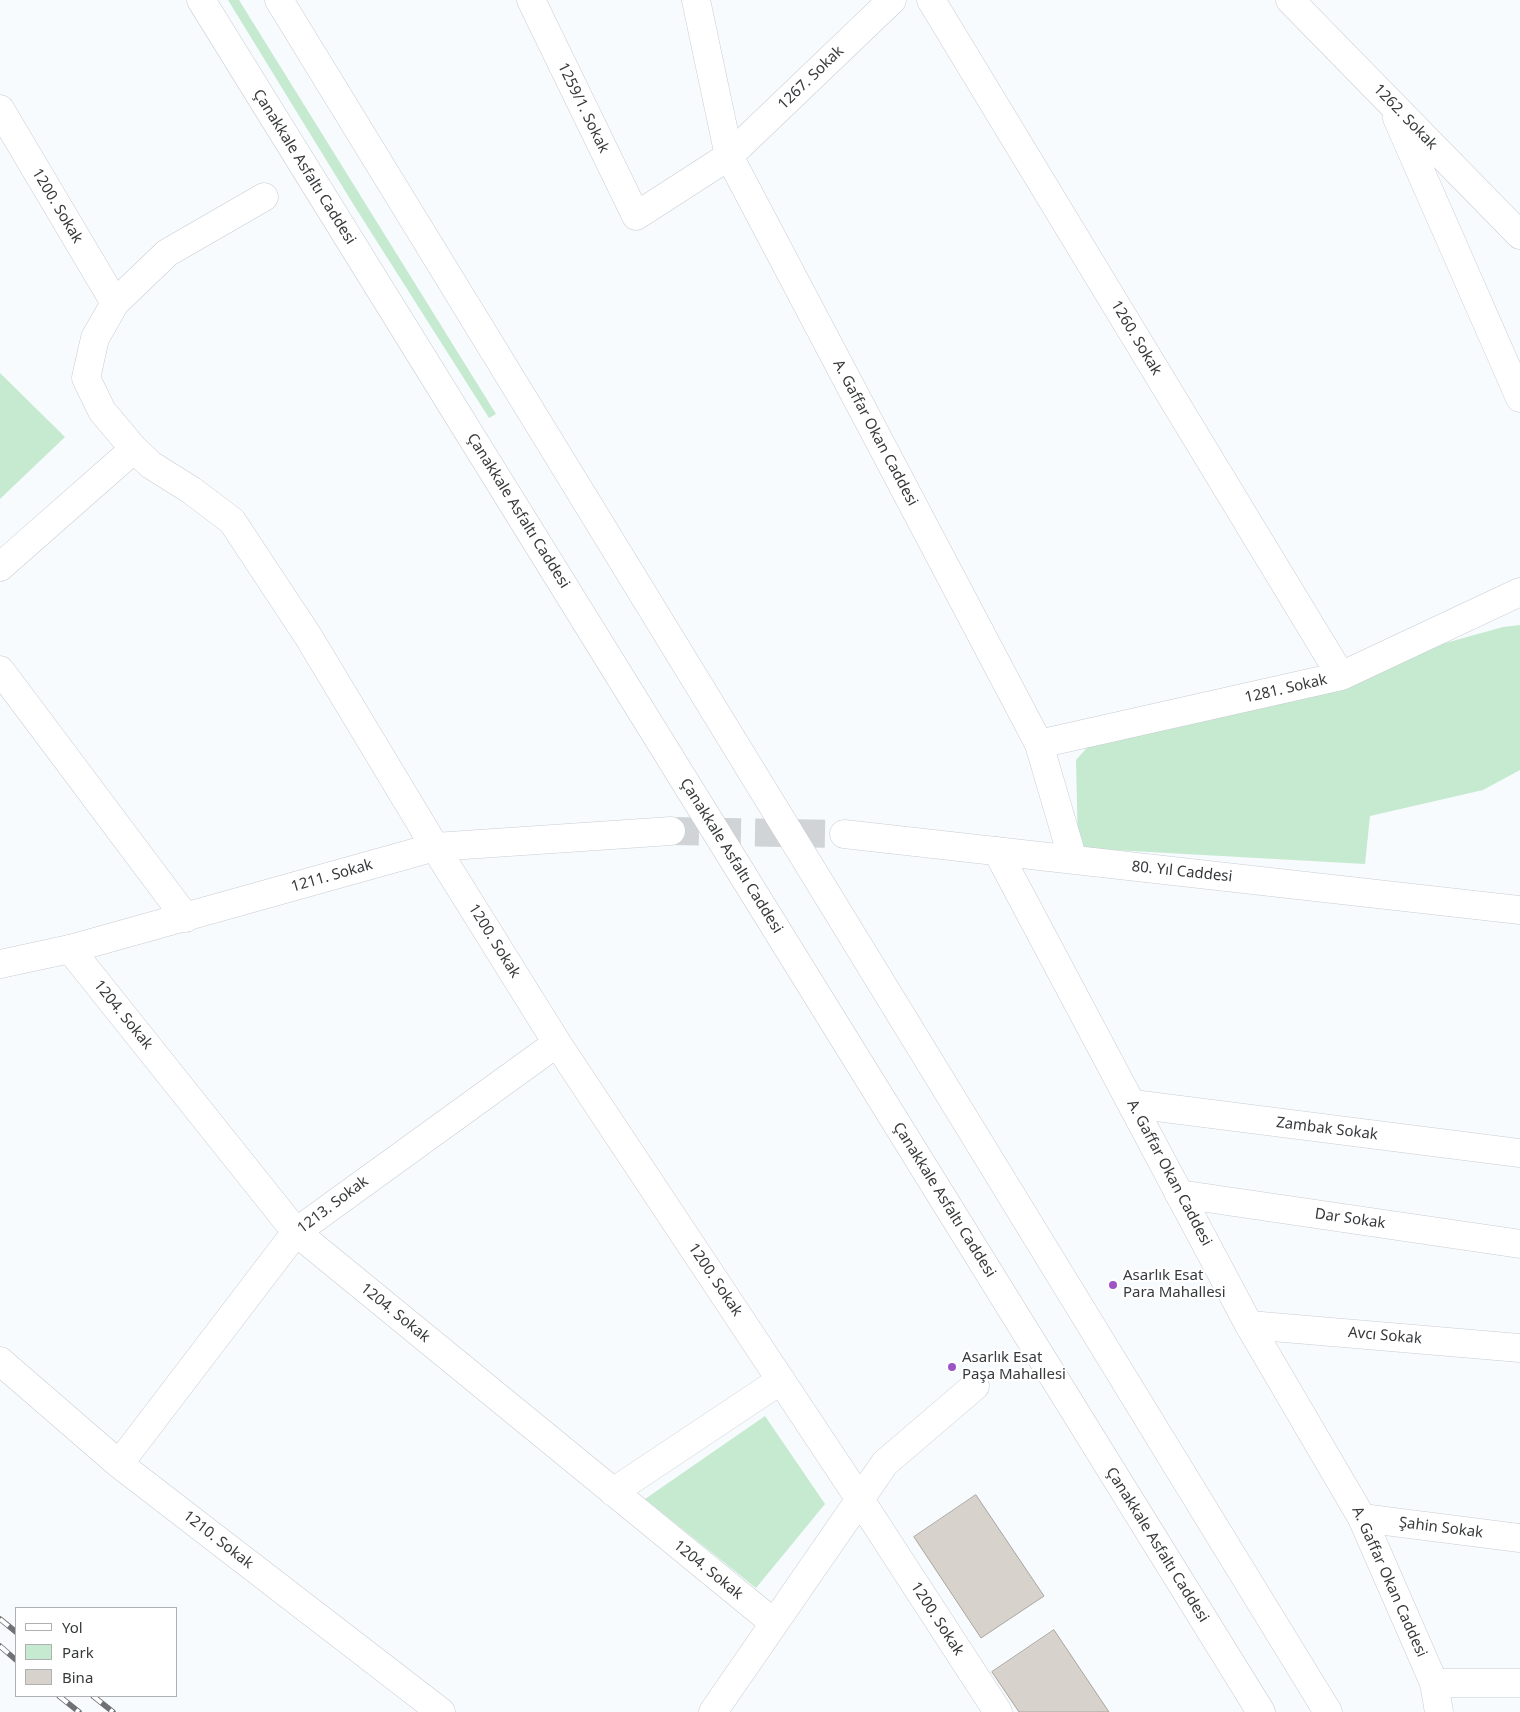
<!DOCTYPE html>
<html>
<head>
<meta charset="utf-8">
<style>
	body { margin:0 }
	#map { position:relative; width:1520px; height:1712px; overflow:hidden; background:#f7fbfe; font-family:"Noto Sans",sans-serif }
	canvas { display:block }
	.legend { position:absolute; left:15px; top:1607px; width:162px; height:90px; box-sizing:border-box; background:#fff; border:1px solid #afb0b1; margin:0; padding:6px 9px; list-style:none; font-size:15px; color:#37393b }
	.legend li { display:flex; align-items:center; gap:10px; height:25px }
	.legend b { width:25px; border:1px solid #afb0b1 }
</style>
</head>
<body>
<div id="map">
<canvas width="1520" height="1712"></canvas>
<ul class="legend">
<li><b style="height:6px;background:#fff"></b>Yol</li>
<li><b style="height:14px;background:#c5ead0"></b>Park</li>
<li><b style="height:14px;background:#d7d2cc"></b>Bina</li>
</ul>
</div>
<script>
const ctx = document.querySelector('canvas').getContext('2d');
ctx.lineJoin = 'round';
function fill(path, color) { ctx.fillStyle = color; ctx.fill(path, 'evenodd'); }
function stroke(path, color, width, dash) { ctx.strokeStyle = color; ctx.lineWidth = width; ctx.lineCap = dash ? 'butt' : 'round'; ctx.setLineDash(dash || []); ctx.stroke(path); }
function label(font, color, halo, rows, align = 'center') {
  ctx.font = font + ' "Noto Sans",sans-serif'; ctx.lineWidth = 4.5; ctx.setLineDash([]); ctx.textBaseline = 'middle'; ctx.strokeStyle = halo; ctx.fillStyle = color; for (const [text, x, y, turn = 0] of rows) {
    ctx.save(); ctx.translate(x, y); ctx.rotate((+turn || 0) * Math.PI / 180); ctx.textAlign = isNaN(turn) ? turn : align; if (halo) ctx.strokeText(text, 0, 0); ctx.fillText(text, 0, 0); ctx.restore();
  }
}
const green = new Path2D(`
	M228,0h11l257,414 -7,4 -134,-211z
	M0,373l65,64 -65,62z
	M1520,625v145l-37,20 -113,26 -5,48 -287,-16 -2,-88 17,-19 410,-114z
	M765,1416l60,88 -69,84 -111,-89z`);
const building = new Path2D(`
	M976,1495l68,101 -63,42 -67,-101z
	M1054,1630l55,82h-90l-27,-40z`);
const secondaryTunnel = new Path2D(`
	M671,831l173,3`);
const street = new Path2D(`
	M531,0l105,216 93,-60 163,-156
	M931,0l410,676
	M1290,0l230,235
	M0,109l115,194
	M1397,118l123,280
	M264,197l-97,56 -52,50 -20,35 -9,40 16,33 32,38 17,16 40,25 41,31 76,115 127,211 122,196 302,455 139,214
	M0,567l134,-118
	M0,670l186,248
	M1039,744l302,-68 179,-84
	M70,949l226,283 478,391
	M1133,1104l387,49
	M1179,1194l341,50
	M1249,1325l271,23
	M0,1361l119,103 322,248
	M119,1464l177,-232 261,-189
	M613,1492l168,-112
	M1362,1518l158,20
	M1434,1683h86
	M713,1712l172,-249 90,-77`);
const secondary = new Path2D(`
	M696,0l33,156 310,588 34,116
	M844,834l676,76
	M997,851l252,474 113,193 72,165 5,29
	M0,964l70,-15 365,-102 236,-16`);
const highway = new Path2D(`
	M201,0l1060,1712
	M279,0l1049,1712`);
const rail = new Path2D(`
	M0,1619l16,13
	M0,1646l16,14
	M59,1696l20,16
	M93,1696l20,16`);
const markers = [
	[1113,1285,5,"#9d54c7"],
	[952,1367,5,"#9d54c7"]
];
const streetNames = [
	["1267. Sokak",811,78,-44],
	["1259/1. Sokak",583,108,64],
	["1262. Sokak",1405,117,46],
	["Çanakkale Asfaltı Caddesi",304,167,58],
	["1200. Sokak",57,206,59],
	["1260. Sokak",1136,338,59],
	["A. Gaffar Okan Caddesi",875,433,62],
	["Çanakkale Asfaltı Caddesi",518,511,58],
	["1281. Sokak",1286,689,-13],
	["Çanakkale Asfaltı Caddesi",731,856,58],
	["80. Yıl Caddesi",1182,872,6],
	["1211. Sokak",332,876,-16],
	["1200. Sokak",494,941,58],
	["1204. Sokak",123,1015,51],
	["Zambak Sokak",1327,1129,7],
	["A. Gaffar Okan Caddesi",1169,1173,62],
	["Çanakkale Asfaltı Caddesi",944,1200,58],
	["1213. Sokak",333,1205,-37],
	["Dar Sokak",1350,1219,8],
	["1200. Sokak",715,1280,56],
	["1204. Sokak",395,1313,39],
	["Avcı Sokak",1385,1336,5],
	["Şahin Sokak",1441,1528,7],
	["1210. Sokak",218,1540,38],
	["Çanakkale Asfaltı Caddesi",1157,1545,58],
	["1204. Sokak",708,1570,39],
	["A. Gaffar Okan Caddesi",1389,1582,66],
	["1200. Sokak",937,1619,57]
];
const poiNames = [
	["Asarlık Esat",1123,1276],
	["Para Mahallesi",1123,1293],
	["Asarlık Esat",962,1358],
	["Paşa Mahallesi",962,1375]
];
fill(green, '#c5ead0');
fill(building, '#d7d2cc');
stroke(building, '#a9a49e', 1);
stroke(secondaryTunnel, '#d1d4d7', 28, [28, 14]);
stroke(street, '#c8cdd3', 29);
stroke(secondary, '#c8cdd3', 29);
stroke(highway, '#c8cdd3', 29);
stroke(street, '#fff', 28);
stroke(secondary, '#fff', 28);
stroke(highway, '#fff', 28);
stroke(rail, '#6f7174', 5.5);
stroke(rail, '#fff', 4, [11]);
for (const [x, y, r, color] of markers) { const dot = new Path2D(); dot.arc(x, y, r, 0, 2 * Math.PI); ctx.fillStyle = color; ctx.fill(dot); stroke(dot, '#fff', 2); }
label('15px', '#37393b', '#fff', streetNames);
label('15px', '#37393b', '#fff', poiNames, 'left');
</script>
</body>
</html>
